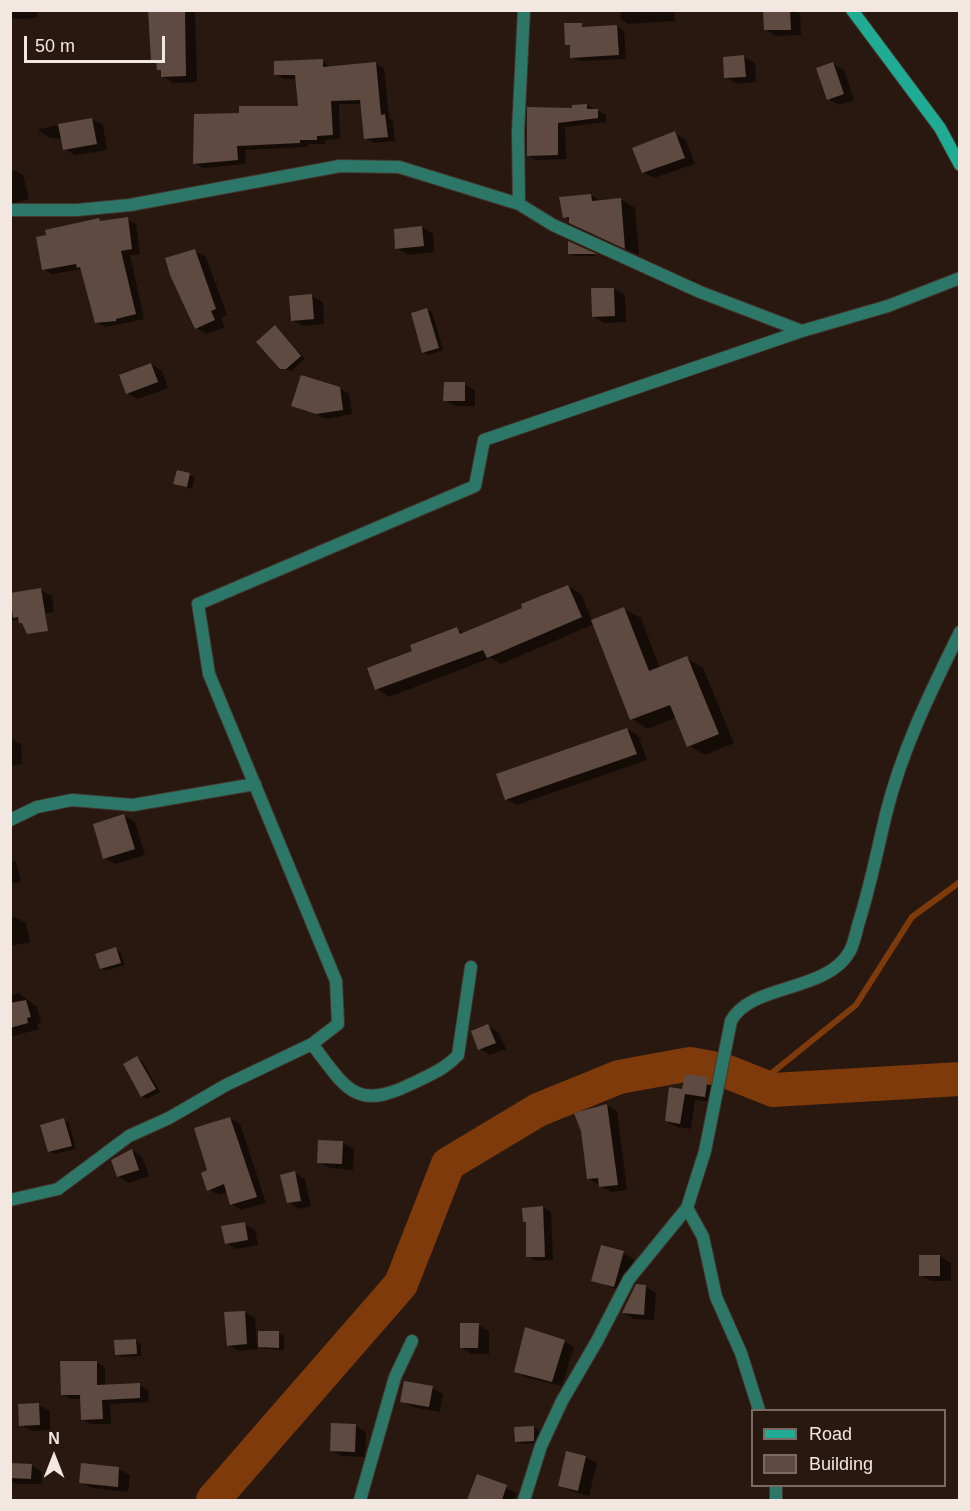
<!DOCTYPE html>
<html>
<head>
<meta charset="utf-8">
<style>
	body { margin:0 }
	#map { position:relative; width:970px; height:1511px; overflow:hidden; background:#281810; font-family:Arial,sans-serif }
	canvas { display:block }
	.frame { position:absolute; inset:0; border:12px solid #f3e7e1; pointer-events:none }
	.legend { position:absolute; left:751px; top:1409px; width:195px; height:78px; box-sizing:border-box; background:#281810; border:2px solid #796b64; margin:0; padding:8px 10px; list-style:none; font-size:18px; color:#f3e7e1 }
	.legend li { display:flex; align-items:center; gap:12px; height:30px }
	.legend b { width:30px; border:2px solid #796b64 }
	.north { position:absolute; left:24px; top:1427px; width:60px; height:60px; -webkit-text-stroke:4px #281810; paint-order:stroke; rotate:0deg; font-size:16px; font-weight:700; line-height:24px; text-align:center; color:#f3e7e1 }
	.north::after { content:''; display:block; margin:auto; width:21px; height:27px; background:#f3e7e1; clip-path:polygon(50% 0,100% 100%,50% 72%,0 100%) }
	.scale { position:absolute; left:24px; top:36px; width:141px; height:27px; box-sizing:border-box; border:3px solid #f3e7e1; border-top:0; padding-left:8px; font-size:18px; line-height:21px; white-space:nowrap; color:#f3e7e1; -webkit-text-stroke:4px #281810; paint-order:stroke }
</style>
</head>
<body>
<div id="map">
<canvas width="970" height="1511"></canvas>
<div class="frame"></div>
<ul class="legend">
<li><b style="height:8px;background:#1fab94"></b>Road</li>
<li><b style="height:16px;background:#5e4a41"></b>Building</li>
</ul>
<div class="north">N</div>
<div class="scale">50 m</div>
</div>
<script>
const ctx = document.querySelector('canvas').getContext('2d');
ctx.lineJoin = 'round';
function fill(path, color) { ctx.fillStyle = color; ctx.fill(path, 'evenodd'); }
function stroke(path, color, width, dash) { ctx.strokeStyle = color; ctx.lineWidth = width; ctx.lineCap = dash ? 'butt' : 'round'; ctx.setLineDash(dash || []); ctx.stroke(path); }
const shadow = new Path2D(`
	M10,10h27v8l-22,1 -5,-3z
	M150,10h45l2,72 -24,1 -10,-7 -5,-14 -5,-3z
	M621,10h53l1,11 -47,3 -8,-5z
	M765,10h29l6,4 1,21 -25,1 -11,-7z
	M581,25l6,3 30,-2 7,5 2,28 -47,2 -7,-4 -1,-10 -5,-3z
	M744,57l11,6 1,19 -19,2 -11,-7z
	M322,61l9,7 44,-5 9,5 5,50 4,3 2,20 -21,2 -8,-4 -4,-35h-23l1,35 -15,1v4h-17v3l-63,3 1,14 -43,4 -9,-5 47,-48 59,-7 -3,-29h-13l-8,-5z
	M833,64l11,6 10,30 -15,5 -11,-6z
	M587,105l19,10v7l-41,5 1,32 -30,1 -8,-5 1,-46 45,1z
	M92,119l11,6 4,25 -32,5 -11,-6 -2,-10 -12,-1 -11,-7v-2z
	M674,133l11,6 10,25 -41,14 -11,-6z
	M16,171l7,4 6,24 -19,5v-32z
	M591,195l10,6 19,-2 15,9 4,47 -54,-24 -20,-14z
	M127,219l9,5 4,30 -10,1 14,64 -38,8 -10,-5 -14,-53 -30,5 -9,-5 56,-49 4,2z
	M422,227l11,7 1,18 -26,3 -11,-7z
	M570,243l27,13h1h-24l-5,-3z
	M195,251l11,6 21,58 -6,3 4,9 -18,7 -11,-6z
	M614,289l11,6 1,27 -22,1 -11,-7z
	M312,296l11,6 1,22 -21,2 -11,-6z
	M427,310l5,2 11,38 -15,5 -5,-3z
	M275,327l30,32 -14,12 -10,-3z
	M151,364l11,7 6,17 -30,11 -11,-6z
	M464,384l11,6v16h-19l-11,-6z
	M339,388l10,6 3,20 -25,5 -34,-13z
	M178,471l17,6 -3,12 -17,-6z
	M568,586l13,8 11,27 32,-12 17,9 19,51 27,-11 16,10 31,75 -29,12 -16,-9 -12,-29 -29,12 -16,-10 -38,-95 -93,40 -10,-6 -102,39 -12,-8 37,-37 43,-23 8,5 59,-25z
	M41,590l11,6 2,16 -44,9v-26z
	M627,729l11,6 9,25 -130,45 -11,-6z
	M10,738l11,6 1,20 -12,2z
	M124,816l11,6 10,33 -30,9 -11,-6z
	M10,859l6,3 5,20 -11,2z
	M15,917l11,6 4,19 -20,4v-28z
	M116,949l4,3 5,13 -19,6 -5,-3z
	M19,993l18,14 4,16 -4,1 2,5 -29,8v-41z
	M488,1026l10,6 8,17 -16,6 -10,-6z
	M137,1058l5,3 18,31 -13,7 -5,-3z
	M707,1079l11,6 -2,17 -21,-2 -4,29 -14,-2 -11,-6 18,-31z
	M607,1105l10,6 10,79 -16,2 -23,-14 -6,-47z
	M230,1118l10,6 26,79 -25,7 -10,-6 -3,-12 -9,3 -10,-5v-19z
	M64,1120l5,3 7,26 -22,5 -5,-3z
	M320,1142l23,1 11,6 -1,21 -23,-2 -11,-6z
	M132,1150l10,7 7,19 -20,7 -11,-7z
	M294,1173l11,6 6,27 -12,3 -11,-7z
	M543,1207l8,5 2,48 -17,1 -9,-5v-33l-3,-2 -1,-12z
	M244,1224l11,6 3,15 -21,4 -11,-6z
	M624,1253l10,6 -9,34 -32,-13z
	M940,1256l11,7v18h-20l-11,-6z
	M645,1286l11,7 -2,27 -20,-1 -11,-6z
	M244,1312l11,6 2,27 22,-12 5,3v14l-19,-1 -8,-4 1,4 -19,2 -11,-6z
	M478,1325l11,6v23h-17l-11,-7z
	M136,1341l5,3v12l-19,1 -5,-3z
	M564,1341l10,6 -12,39 -37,-9 -10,-6z
	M96,1362l9,5v19l34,-1 9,5 1,12 -39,2 1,20h-20l-9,-5 -1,-20h-10l-9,-5z
	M432,1388l11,6 -3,18 -27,-5 -11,-6z
	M39,1405l11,6v19l-18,1 -11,-6z
	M356,1426l10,6 -1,25 -23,-1 -10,-6z
	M534,1427l5,3v13l-18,1 -5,-3z
	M586,1457l11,6 -8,33 -18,-5 -11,-6z
	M10,1464l21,1 11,7v12h-26l-6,-4z
	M82,1465l37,4 11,6 -2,17 -36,-4 -11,-6z
	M478,1476l39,17 -3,7h-45z`);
const stream = new Path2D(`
	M757,1085l99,-80 56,-88 48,-35`);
const river = new Path2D(`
	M213,1500l188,-216 47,-120 90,-54 81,-33 71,-13 33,6 50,20 187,-11`);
const building = new Path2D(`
	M148,10h37l1,66 -25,1v-7h-4l-1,-10h-5z
	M763,10h27l1,20h-27z
	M564,23h18v4l35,-2 2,30 -49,3v-13h-5z
	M744,55l2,22 -22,1 -1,-21z
	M323,59v8l53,-5 5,53 4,-1 3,23 -24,2 -4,-39 -29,1 2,34 -16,1v4h-17v3l-63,3 1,14 -45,4 1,-50 45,-1v-7h59l-3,-31h-21v-14z
	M833,62l11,32 -17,6 -11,-32z
	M587,104v5h11v9l-40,5v32l-31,1v-49l45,1v-3z
	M92,118l5,26 -34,6 -5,-26z
	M675,131l10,27 -43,15 -10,-25z
	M591,194l1,7 29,-3 4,51 -56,-26v-6l-6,1 -4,-21z
	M128,217l4,32 -11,2 15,63 -20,5v2l-21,2 -15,-56 -3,1 -1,-4 -34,6 -6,-33 10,-2 -1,-5 54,-12 1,3z
	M422,226l2,20 -29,3 -1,-20z
	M568,241l29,13h-29z
	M195,249l21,60 -5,2 4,9 -20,9 -25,-54 -5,-17z
	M591,288h23l1,28 -23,1z
	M312,294l2,25 -23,2 -2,-25z
	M427,308l12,40 -17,5 -11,-40z
	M275,325l26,31 -15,13h-6l-24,-27z
	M151,363l7,19 -32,12 -7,-19z
	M301,375l39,12 3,23 -27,4 -25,-8z
	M444,382h21v19h-22z
	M177,470l13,3 -3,14 -14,-3z
	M568,585l14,32 -95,41 -4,-8 -108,40 -8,-22 45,-17 -2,-6 47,-18 3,7 62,-26 -1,-4z
	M41,588l7,43 -21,3 -5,-11h-3l-1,-6 -5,1 -3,-25z
	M624,607l25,64 38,-15 32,78 -32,13 -17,-42 -40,15 -39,-100z
	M627,728l10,26 -132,46 -9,-26z
	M124,814l11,35 -32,10 -10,-35z
	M116,947l5,16 -21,6 -5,-15z
	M26,1000l5,17 -4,1 1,5 -18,5v-25z
	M488,1024l8,19 -18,7 -7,-19z
	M137,1056l19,33 -15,8 -18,-33z
	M685,1074l23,3 -3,20 -20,-3 -5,30 -15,-3 4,-34 13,2z
	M607,1104l11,81 -19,2 -1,-9 -11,1 -6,-48 -7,-18z
	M230,1117l27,80 -27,8 -6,-21 -17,7 -6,-18 6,-3 -13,-42z
	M64,1118l8,28 -24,6 -8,-27z
	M318,1140l25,1 -1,23 -25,-1z
	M132,1149l7,21 -22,7 -6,-17z
	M295,1171l6,30 -14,2 -7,-28z
	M543,1206l2,51h-19v-35h-3l-1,-14z
	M245,1222l3,18 -23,4 -4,-18z
	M601,1245l23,6 -10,36 -23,-6z
	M919,1255h21v21h-21z
	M636,1284l10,1 -2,30 -22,-2z
	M245,1311l2,33 -20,2 -3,-34z
	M460,1323h19l-1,25h-18z
	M525,1327l40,13 -13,42 -38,-10z
	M258,1331h21v17l-21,-1z
	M136,1339l1,15 -22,1 -1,-15z
	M60,1361h37v24l43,-2v15l-38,2 1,19 -22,1 -1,-25h-19z
	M404,1381l29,5 -4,21 -29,-5z
	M39,1403l1,22 -21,1 -1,-22z
	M331,1423l25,1 -1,28 -25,-1z
	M534,1426v15l-19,1 -1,-15z
	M566,1451l20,5 -8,35 -20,-5z
	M10,1463l22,1 -1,15 -21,-1z
	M81,1463l38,4 -1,20 -39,-4z
	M477,1474l30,11 -5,15h-35z`);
const street = new Path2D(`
	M519,204l-1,-73 6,-121
	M10,210h67l53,-5 210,-39 59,1 120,37 34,21 147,67 102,39
	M10,820l27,-13 35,-7 61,5 122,-21
	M312,1044c33,43 43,68 99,40 17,-8 34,-15 47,-29l13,-88
	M10,1200l48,-11 71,-53 40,-18 57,-33 86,-41 26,-20 -2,-43 -127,-307 -11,-70 277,-118 9,-46 318,-109 86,-25 72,-28
	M687,1208l16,29 13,60 25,56 18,57
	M360,1500l35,-123 17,-36
	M524,1500l17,-54 21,-45 35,-60 32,-62 58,-71 18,-57 26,-130c20,-38 96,-28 119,-70 4,-8 6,-18 8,-26 12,-37 19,-74 28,-111 16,-65 45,-123 74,-182
	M776,1500v-14`);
const secondary = new Path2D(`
	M852,10l88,118 20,37`);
fill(shadow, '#0007');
stroke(stream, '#7f3a0b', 6);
stroke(river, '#7f3a0b', 34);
fill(building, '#5e4a41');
stroke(street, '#44352d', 14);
stroke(secondary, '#44352d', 14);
stroke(street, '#2c7768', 12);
stroke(secondary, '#1fab94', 12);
</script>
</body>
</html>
